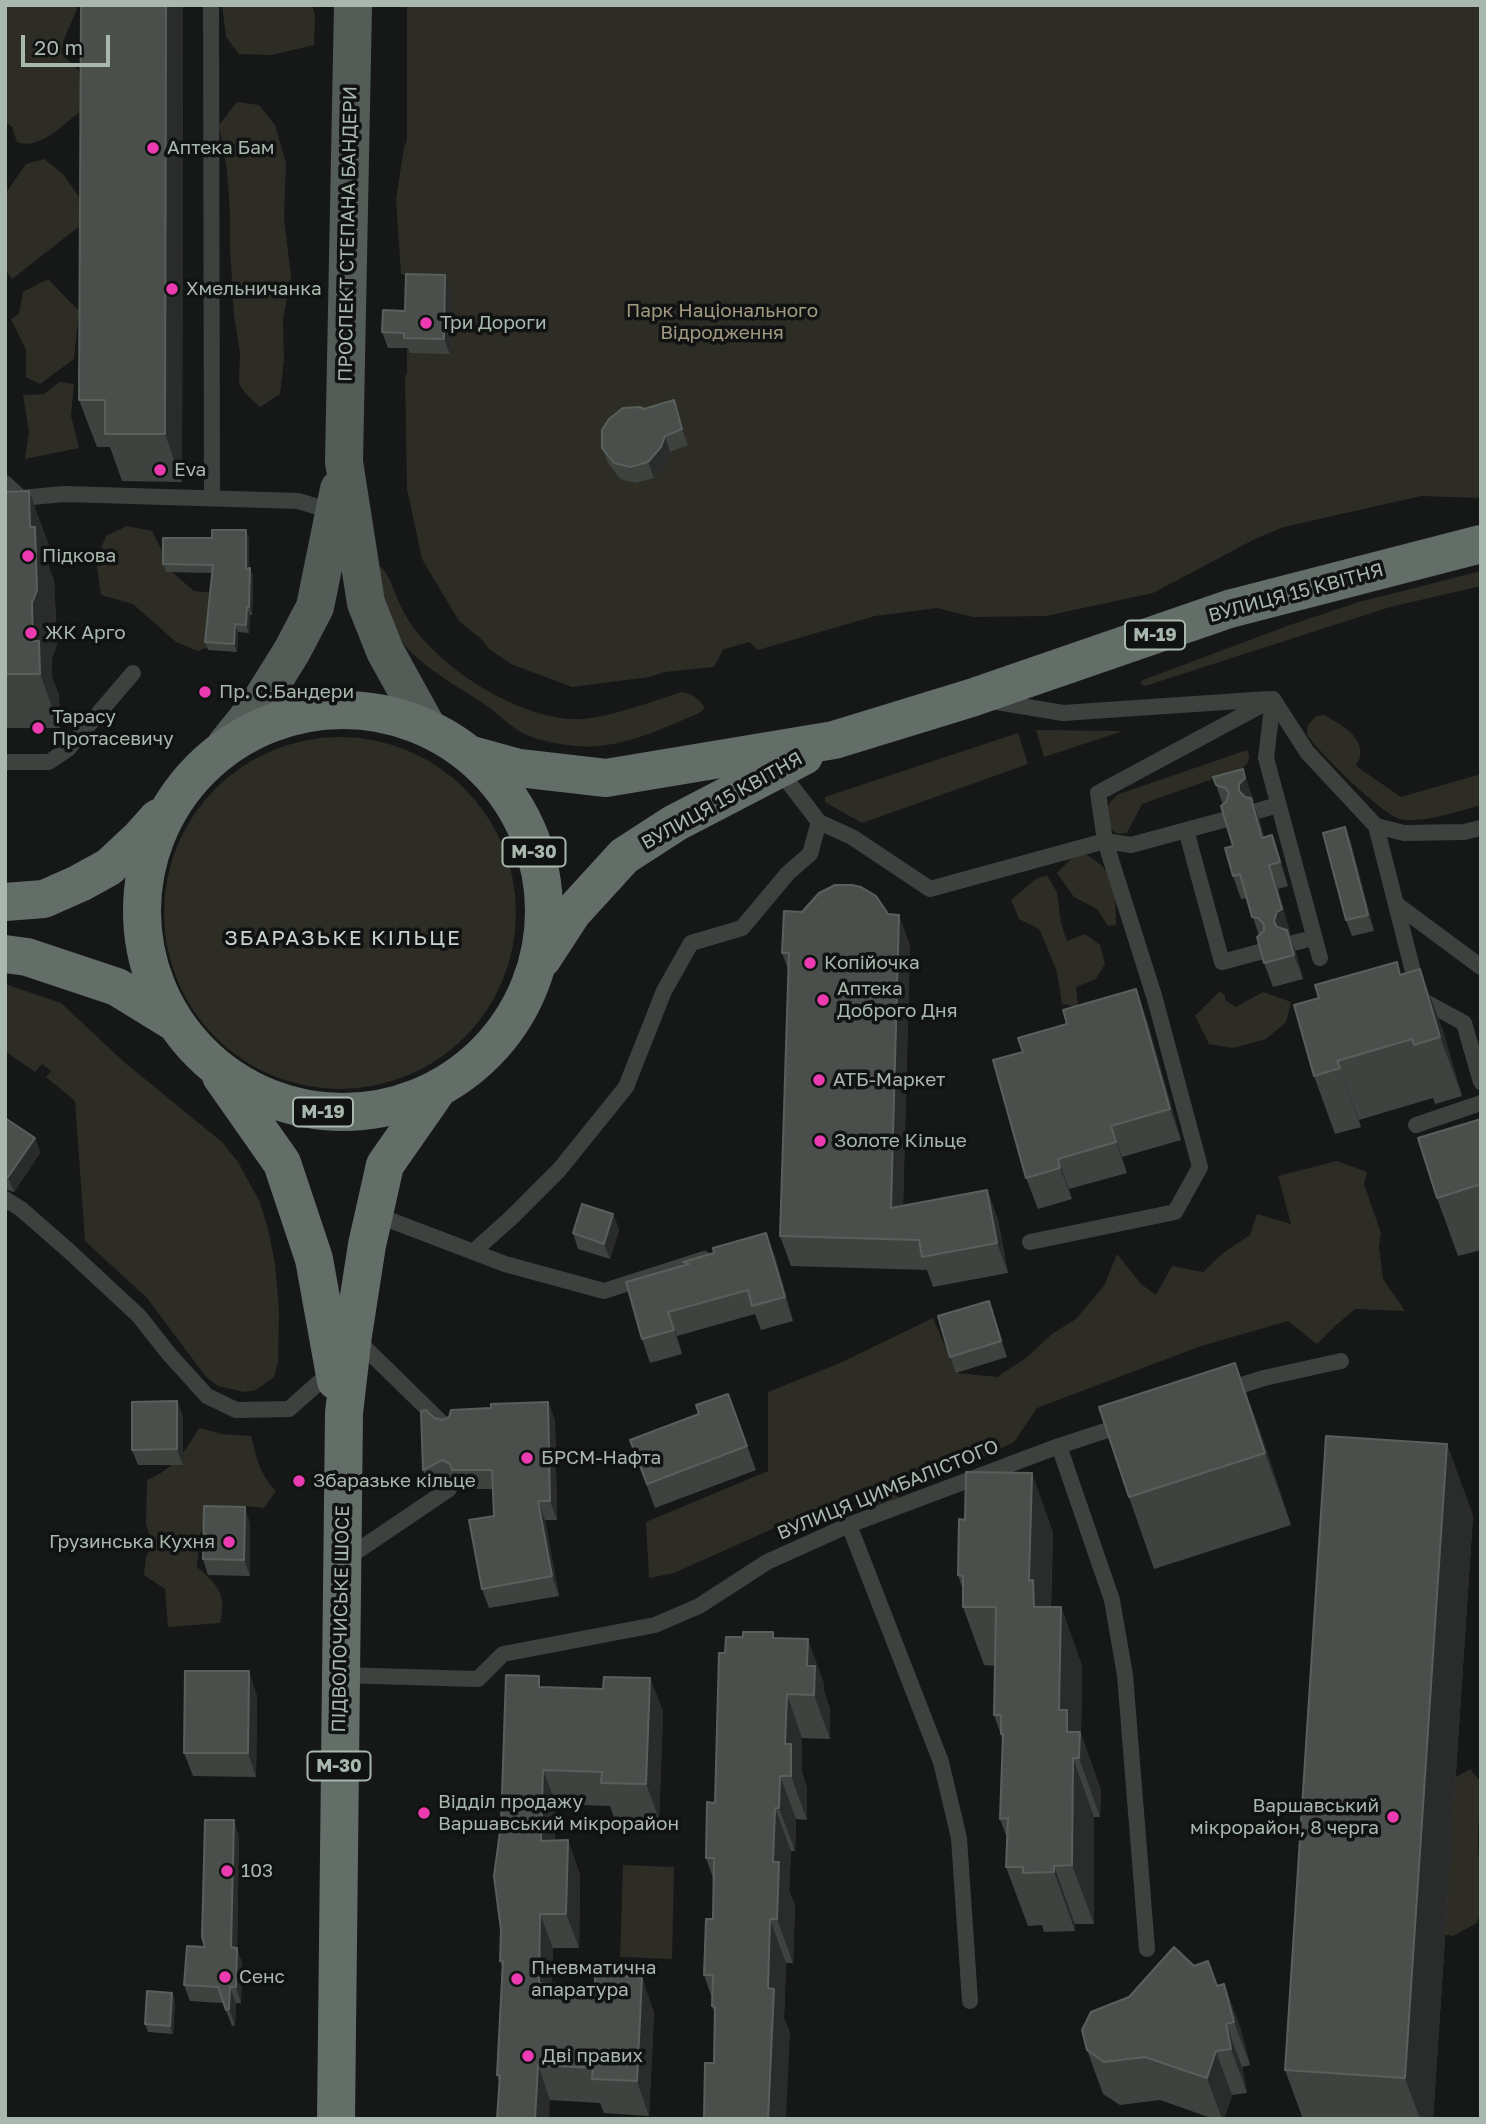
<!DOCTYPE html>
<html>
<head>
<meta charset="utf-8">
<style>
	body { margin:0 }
	#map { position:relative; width:1486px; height:2124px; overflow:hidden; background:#161818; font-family:"Golos Text",sans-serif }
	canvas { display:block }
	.frame { position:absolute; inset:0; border:7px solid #a9b8ae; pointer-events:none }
	.scale { position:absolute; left:21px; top:35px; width:89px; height:32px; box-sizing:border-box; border:4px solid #a9b8ae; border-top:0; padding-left:9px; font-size:21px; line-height:24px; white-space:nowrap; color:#a9b8ae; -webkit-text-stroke:5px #111313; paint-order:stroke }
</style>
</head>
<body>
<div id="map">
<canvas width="1486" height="2124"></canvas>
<div class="frame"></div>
<div class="scale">20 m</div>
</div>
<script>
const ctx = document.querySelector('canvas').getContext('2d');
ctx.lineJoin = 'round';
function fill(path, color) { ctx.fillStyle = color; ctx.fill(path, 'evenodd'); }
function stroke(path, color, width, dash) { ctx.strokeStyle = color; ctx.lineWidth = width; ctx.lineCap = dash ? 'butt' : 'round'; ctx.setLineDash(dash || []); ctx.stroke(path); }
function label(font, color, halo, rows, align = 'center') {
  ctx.font = font + ' "Golos Text",sans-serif'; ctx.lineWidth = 7; ctx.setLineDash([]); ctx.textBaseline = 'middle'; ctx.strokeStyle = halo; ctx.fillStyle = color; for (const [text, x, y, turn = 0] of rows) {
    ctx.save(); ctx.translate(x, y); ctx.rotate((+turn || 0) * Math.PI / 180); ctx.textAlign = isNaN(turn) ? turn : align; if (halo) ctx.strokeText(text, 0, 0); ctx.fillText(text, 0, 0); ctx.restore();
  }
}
const green = new Path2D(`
	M5,5h73c-4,15 -18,36 -16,49l18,18 7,14 -5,24c-17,13 -42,41 -65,32l-5,-15 -7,-6z
	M222,5h90l3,10 -1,30 -42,10 -33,-1 -13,-17z
	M407,5h1074v493l-60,-2 -137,31 -29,12 -102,54 -107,23 -73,1 -36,-9 -62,8 -117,34 -9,-8 -24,7 -2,1 -9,17 -49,5 -16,5 -77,10 -61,-23 -22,-15 -8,-10 -22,-18 -37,-62 -15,-70 -2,-113 2,-2v-98l-6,-2 -5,-75 8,-52 3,-6z
	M237,102l22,3 16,20 11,38 -2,55 7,59 -8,43 1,40 -4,34 -20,13 -14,-13 -7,-10 1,-32 -6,-37 -4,-67v-35l-3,-43 -8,-45z
	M44,159l19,15 19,27 -1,24 -69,54 -7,-10v-75l21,-30z
	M48,279l31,32 -5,48 -34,25 -14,-7v-27l-15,-31 8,-5 4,-22z
	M60,382l14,2 -3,32 8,32 -54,11 4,-27 -6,-37 21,-1z
	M127,526l25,5 21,42 21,18 20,2 4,50 -20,8 -22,-9 -43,-38 -32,-9 -5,-34 10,-25z
	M376,567h5c9,9 10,17 15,28 5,13 12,26 21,37 33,42 102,85 156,87 28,2 81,-18 109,-27 11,2 17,7 23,16l-6,5c-33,14 -65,30 -101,33 -20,2 -55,-3 -73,-12 -15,-7 -25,-19 -38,-28 -36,-25 -80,-44 -99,-87 -6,-15 -8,-35 -12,-52z
	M1481,571v15l-91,21 -245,79 -5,-2 3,-4 147,-55 69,-23z
	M1324,715c14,8 40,21 36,41 0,3 -3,6 -4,10l45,31 80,-23v31c-20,6 -62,19 -81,14 -20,-6 -80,-66 -93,-84l1,-10 8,-9z
	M1036,730l87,1 -79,26z
	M1018,733l10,31 -166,59 -37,-21v-5z
	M164 913a176 176 0 1 1 352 0a176 176 0 1 1-352 0Z
	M1247,750c5,8 1,14 -6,19l-99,35 -15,29 -10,1 -8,-6c-2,-17 -5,-23 10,-34z
	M1079,851c37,17 37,37 37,74l-8,1 -11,-17 -23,-12 -17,-24z
	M1047,875l10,18 4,30 6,18 18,-7 15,11 5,19 -9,15 -20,8 2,20 -16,-3 -5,-32 -11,-27 -7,-16 -20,-10 -8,-19 25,-21z
	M5,984l56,19 63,59 98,80 16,20 22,40 8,27 7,34 4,47 -1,52 -4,15 -18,13 -12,2 -26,-6 -12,-9 -59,-79 -62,-57 -10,-140 -29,-24 5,-6 -9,-7 -7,8 -30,-21z
	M1220,991l5,5v4l11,7 27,-15 28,10 -5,20 -20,17 -33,9 -24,-4 -14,-28z
	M1337,1161l30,11 -3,12 17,49 -2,14 4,32 22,32 -50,-2 -21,18 -17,17 -29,-23 -87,25 -164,62 -23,34 -55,27 -32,-9 -48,62 -13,-35 -192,86 -25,5 -3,-56 122,-51v-79l72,-29 93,-45 24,55 40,4 29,-19 26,-24 24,-15 28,-33 13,-32 25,31 14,10 16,-29 31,6 20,-19 27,-18 7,-21 34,10 -13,-48z
	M199,1428l23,6 29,2c6,23 8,37 25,55l-12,17 -17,-2 -14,6 -14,-1 -19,22 -3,34c21,18 30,27 23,56l-52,4 -3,-38 -21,-14 2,-18 6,-13 -6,-20 1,-44c28,-12 37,-27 52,-52z
	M1470,1769l11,13c0,21 -4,46 -3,65 2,25 8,53 -1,76l-24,13 -20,-3 6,-121 17,-35z
	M623,1865l51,2 -2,92 -52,-2z`);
const lane = new Path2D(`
	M211,5l1,493
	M5,483l16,15
	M5,508l16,-10 43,-4 234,7 37,11
	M1273,699l34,53 69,74 44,173 44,24 17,59
	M1273,699l-7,59 54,200
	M991,701l72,12 205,-14
	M5,762h44l19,-13 65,-76
	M779,770l40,52 33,15 78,52 175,-48 -7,-48 175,-94
	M1257,811l21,-6
	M1376,826l28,7 60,-1 17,-4
	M1186,830l36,132 41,-11
	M1396,904l85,63
	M1293,943l21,-5
	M1416,1125l65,-22
	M5,1199l16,10 48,42 70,65 30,38 38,42 29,14 53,-1 43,-38
	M374,1214l131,50 99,27 100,-32
	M1030,1242l145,-30 25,-45 -45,-168 -50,-158 26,4 96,-26
	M473,1252l39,-35 47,-47 67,-83 38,-96 27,-48 51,-15 46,-55 22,-19 9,-32
	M355,1338l93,91
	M1223,1391l41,-13 77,-17
	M1059,1446l53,154 13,75 22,274
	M849,1525l92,237 18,76 11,163
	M344,1560l105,-71
	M340,1675l138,4 25,-25 152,-29 44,-19 68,-44 82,-37 210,-79 67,-22`);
const primary = new Path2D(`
	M353,5l-9,457 22,141 19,48 42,76
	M226,745l33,-41 33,-53 23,-44 24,-118`);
const highway = new Path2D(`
	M142 911a201 201 0 1 1 402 0a201 201 0 1 1-402 0Z
	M472,755l47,13 87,10 228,-38 137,-42 258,-89 252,-65
	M5,902l39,-3 36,-16 29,-16 32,-30 17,-19
	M5,954l22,3 90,30 57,35
	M542,959l30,-46 52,-57 51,-33 129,-67
	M221,1076l61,87 32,96 22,122
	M336,2119l8,-706 9,-78 14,-90 18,-80 53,-76`);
const wall = new Path2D(`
	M81,5h102l-1,477 -60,-1 -12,-34h-13l-18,-47z
	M445,275l6,15 -1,64 -40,-1 -2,-5h-20l-6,-16z
	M674,400l6,15 8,30 -18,7 -3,11 -13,15 -19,5 -15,-4 -12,-16 -6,-15 42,-39z
	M5,492l44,53v22l5,14 3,63 -5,14v20l7,17 1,33h-55z
	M249,538v30l4,8 -1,39h-2l-1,18 -11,-1 -1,20 -29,-2 -3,-8 7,-69 -46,-1 -3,-8z
	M1216,785l35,8 3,8 -1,1 11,35 8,-2 8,23 8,28 -10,3 12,44 -1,1 7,19 7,26 -30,8 -9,-24 -5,-27 -12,-38 -6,1 -8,-23v-30l-10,-41z
	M1345,827l6,16 23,88 -22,5 -6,-16z
	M910,945l-7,260 84,-15 11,30 10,53 -75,14 -6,-17 -136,-4 -11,-30 8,-267 -6,-16z
	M1401,975l41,53 20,68 -27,8 -2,-6 -74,22 2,7 -26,7 -21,-58z
	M1147,1020l34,120 -59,17 5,16 -58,16 3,10 -34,10 -12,-31z
	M5,1118l30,20 5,15 -26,39 -9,-3z
	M1481,1119v131l-23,6 -21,-58z
	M613,1214l6,16 -9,29 -32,-10 -5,-16z
	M775,1256l18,65 -32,9 -6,-16 -78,22 5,18 -32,9 -8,-24 42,-73 -1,-4z
	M995,1317l12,40 -51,16 -6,-16z
	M1235,1363l26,71 30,91 -137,44 -25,-72z
	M728,1394l28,76 -101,38 -25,-68 69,-26z
	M177,1401l6,16v48h-45l-6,-15z
	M548,1402l7,19 2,99h-12l14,76 -70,12 -7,-19 12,-73 -1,-27h-34l-2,-7 -8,-3 -19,10 -7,-19 11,-52 9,2 48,-12z
	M1473,1515l-40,604h-130l-18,-49z
	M250,1523v53l-42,-1 -5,-16z
	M1053,1532l-2,75h10l21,59 -1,68 20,57 -1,26h-6v107h-19v7l-31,1 -2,-7 -14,1 -22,-59 1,-29 -7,-19 3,-79 -9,-25 1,-49 -11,-1 -21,-58v-17l-5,-15z
	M775,1638l49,45v8l6,18v30l-28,-1v34l5,16v32l-11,-1 -1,32h-4l-2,40 6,14 -2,58h-7l-2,55 6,15 -76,30 1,-48 -3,-9v-8l-8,-23 9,-56 1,-38 -8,-23 9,-55 10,-150z
	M650,1678l13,34 -4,107 -45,-2 -4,-11 -54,-2 -1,36 25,34 -1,74h-26l-1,36 102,28 -5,104 -45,-3 -4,-10 -50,-3 -51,-18 -2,-7 5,-108 -2,-6 43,-274 60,2z
	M257,1695l-1,82 -63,-1 -9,-23z
	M239,1836l-2,112 5,16 -1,39h-5l-1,22 -3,1 -9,-23 -33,-2 -6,-16 21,-38z
	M1194,1966l23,20 7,-2 16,43 10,38 -8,2 5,26 -15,2 -8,24h-10l-54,-19 -40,5 -17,-11 -16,-44 42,-53z
	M172,1993l3,8 -2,33 -25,-2 -3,-8z`);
const shadedWall = new Path2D(`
	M166,5h17l-1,477 -17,-48z
	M445,275l6,15 -1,64 -6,-15z
	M674,400l6,15 8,30 -6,-16z
	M665,436l5,16 -3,11 -13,15 -6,-16z
	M29,491l20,54v22l5,14 3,63 -5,14v20l7,17 1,33 -20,-54 -7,-33z
	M246,530l3,8v39l-3,-8z
	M250,568l3,8 -1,39 -3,-8z
	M247,607l3,8 -1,18 -3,-8z
	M235,624l3,8 -1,20 -3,-8z
	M1243,769l8,24 3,8 -1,1 7,19 11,40 -9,-23 -23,-47v-7z
	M1345,827l6,16 23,88 -6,-16z
	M1272,835l8,23 8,28 -8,-24z
	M1269,865l9,24 12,44 -1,1 7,19 7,26 -9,-24 -11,-10 -9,-24z
	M899,915l11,30 -8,293 -11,-30z
	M1420,969l22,59 20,68 -22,-59z
	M1136,989l11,31 34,120 -11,-31z
	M1337,1061l22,59 2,7z
	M1111,1126l11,31 5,16 -11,-31z
	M35,1138l5,15 -26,39 -6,-15z
	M1058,1159l11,30 3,10 -12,-31z
	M987,1190l11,30 10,53 -11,-30z
	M613,1214l6,16 -9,29 -6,-15z
	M766,1233l9,23 18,65 -8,-24z
	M989,1301l6,16 12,40 -6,-16z
	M668,1312l9,24 5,18z
	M1235,1363l26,71 30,91 -26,-72z
	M177,1401l6,16v48l-6,-16z
	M548,1402l7,19 2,99 -7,-19z
	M1447,1444l26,71 -40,604h-13l-15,-41z
	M1032,1473l21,59 -3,96 -16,-21 -5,-26z
	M538,1501l7,19 14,76 -7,-20z
	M245,1507l5,16v53l-6,-16z
	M1061,1607l21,59 -1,68 20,57 -1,26 -21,-59h-3l-17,-48z
	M808,1639l16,44v8l6,18v30l-16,-44 -7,-29z
	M249,1671l8,24 -1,82 -8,-24z
	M650,1678l13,34 -4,107 -13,-35z
	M787,1694l15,44v34l5,16v32l-16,-44 -6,-32z
	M1073,1758l21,59v107l-22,-59z
	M543,1770l13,34 -2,71 -13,-34z
	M780,1776l16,43 -1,32 -16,-43z
	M775,1808l16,43 -2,40 6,14 -2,58 -16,-44 -4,-57z
	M234,1820l5,16 -2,112 5,16 -1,39 -5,-16 -5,-40z
	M568,1840l12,34 -1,74 -13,-34z
	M1054,1866l21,58v7l-21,-59z
	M540,1914l13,34 -2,69 -12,-34z
	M770,1919l16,44 -2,55 6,15 -4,86h-18v-131z
	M642,1977l12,35 -5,104 -12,-35z
	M1224,1984l16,43 10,38 -16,-43z
	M230,1987l6,16 -1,22 -6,-16z
	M172,1993l3,8 -2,33 -3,-8z
	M1226,2024l16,43 5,26 -16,-44z
	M1216,2051l16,44 -8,24h-2l-15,-41z
	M538,2065l12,35 -1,19h-14z`);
const building = new Path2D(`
	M81,5h85l-1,429h-60v-34h-26z
	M406,274l39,1 -1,64 -40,-1v-5l-22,-1 1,-22 22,1z
	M674,400l8,29 -17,7 -4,11 -13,15 -18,5 -16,-4 -12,-15v-18l7,-11 14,-11 17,-1 4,2z
	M29,491l1,36h5l2,63 -5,13 1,38h6l1,33h-35v-182z
	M212,530h34v39l4,-1 -1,39h-2l-1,18 -11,-1 -1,20 -29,-2 8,-77 -50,-1v-26h49z
	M1243,769l2,9 -6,6v7l6,6 6,1 11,40 10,-3 8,27 -11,3 13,44 -5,3 -3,9 3,6 10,3 7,25 -30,8 -7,-26 7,-6v-7l-6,-6 -6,-1 -12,-43 -7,2 -8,-28 8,-2 -12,-40 5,-4 3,-9 -4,-5 -9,-3 -3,-8z
	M1345,827l23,88 -22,5 -23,-87z
	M835,885h17l9,2 15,9 12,18 11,1 -8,293 96,-18 10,53 -75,14 -3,-17 -139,-4 9,-283h-7l2,-42 18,1 17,-19z
	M1397,962l3,13 20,-6 20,68 -26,8 -2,-6 -75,22 3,7 -26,8 -20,-71 25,-7 -4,-13z
	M1136,989l34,120 -59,17 5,16 -58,17 2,9 -34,10 -33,-118 30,-8 -5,-14 49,-14 -4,-14z
	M5,1118l30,20 -27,39 -3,-2z
	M1481,1119v65l-44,14 -19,-60z
	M582,1204l31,10 -9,30 -31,-11z
	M766,1233l19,64 -33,9 -4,-16 -80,22 6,18 -32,9 -16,-57 63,-18 -6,-2 31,-9 -1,-5z
	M989,1301l12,40 -51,16 -12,-41z
	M1235,1363l30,90 -136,44 -30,-90z
	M728,1394l19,52 -100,38 -17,-44 69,-26 -3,-9z
	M177,1401v48l-45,1v-48z
	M548,1402l2,99h-12l14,75 -70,13 -13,-69 25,-4 -2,-46h-40l-2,-6 -8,-4 -19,10 -2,-59 5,-1 8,8 9,2 6,-3 2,-7 40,-2v-4z
	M1326,1436l121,8 -42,634 -120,-8z
	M966,1472l66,1 -3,108 4,-1 1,27h27l-2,103h8v22h13l-1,26h-6l-1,107 -18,1v6l-31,1v-6h-17l2,-49 -8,1 3,-85h-2v-19h-7l2,-108h-33v-31l-5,-1 1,-56 6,1z
	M204,1506l41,1 -1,53 -41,-1z
	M743,1632h30v6l35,1 -1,27h8l-1,29 -27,-1 -2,50h6v32h-11l-1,32h-4l-2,54h6l-2,57h-7l-2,69 6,1 -6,130h-64l1,-56h9l1,-56 -3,-1 1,-31h-9l2,-56h7l1,-61h-8l1,-56 8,1 4,-150h6l1,-16h17z
	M185,1671h64l-1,82h-64z
	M506,1675l33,1v11l64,2 1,-12 46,1 -4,106 -45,-1 1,-11 -59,-2 -2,71 27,-1 -2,74h-26l-1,69 56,3v-11l47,2 -5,104 -45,-2 1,-11 -55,-3 -3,54h-38l3,-44h-3l6,-114h-3l1,-31 -7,-54 7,-52z
	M205,1820h29l-3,127 6,1 -1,39h-6l-1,22 -3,1 -8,-23 -34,-2 3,-39 18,1 -3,-10z
	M1174,1947l20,19 14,-5 9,25 7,-2 10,38 -8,2 5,25 -15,2 -9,27 -62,-21 -41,5 -17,-12 -5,-20 9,-18 38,-15z
	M147,1991l25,2 -2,33 -25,-2z`);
const markers = [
	[153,148,7,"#ec3bb1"],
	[172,289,7,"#ec3bb1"],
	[426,323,7,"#ec3bb1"],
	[160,470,7,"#ec3bb1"],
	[28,556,7,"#ec3bb1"],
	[31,633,7,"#ec3bb1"],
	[205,692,7,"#ec3bb1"],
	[38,728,7,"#ec3bb1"],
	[810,963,7,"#ec3bb1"],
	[823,1000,7,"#ec3bb1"],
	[819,1080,7,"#ec3bb1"],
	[820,1141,7,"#ec3bb1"],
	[527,1458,7,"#ec3bb1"],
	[299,1481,7,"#ec3bb1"],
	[229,1542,7,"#ec3bb1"],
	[424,1813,7,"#ec3bb1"],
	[1393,1817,7,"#ec3bb1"],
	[227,1871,7,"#ec3bb1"],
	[225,1977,7,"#ec3bb1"],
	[517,1979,7,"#ec3bb1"],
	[528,2056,7,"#ec3bb1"]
];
const shields = [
	[1155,635,60],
	[534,852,63],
	[323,1112,60],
	[339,1766,63]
];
const shieldNames = [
	["М-19",1155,635],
	["М-30",534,852],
	["М-19",323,1112],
	["М-30",339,1766]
];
const poiNames = [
	["Аптека Бам",167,148],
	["Хмельничанка",186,289],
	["Три Дороги",440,323],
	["Eva",174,470],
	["Підкова",42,556],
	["ЖК Арго",45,633],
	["Пр. С.Бандери",219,692],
	["Тарасу",52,717],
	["Протасевичу",52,739],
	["Копійочка",824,963],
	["Аптека",837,989],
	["Доброго Дня",837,1011],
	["АТБ-Маркет",833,1080],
	["Золоте Кільце",834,1141],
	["БРСМ-Нафта",541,1458],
	["Збаразьке кільце",313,1481],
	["Грузинська Кухня",215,1542,"right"],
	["Відділ продажу",438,1802],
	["Варшавський мікрорайон",438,1824],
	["Варшавський",1379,1806,"right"],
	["мікрорайон, 8 черга",1379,1828,"right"],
	["103",241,1871],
	["Пневматична",531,1968],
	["апаратура",531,1990],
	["Сенс",239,1977],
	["Дві правих",542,2056]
];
const streetNames = [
	["ПРОСПЕКТ СТЕПАНА БАНДЕРИ",348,234,-89],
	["ВУЛИЦЯ 15 КВІТНЯ",1296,593,-15],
	["ВУЛИЦЯ 15 КВІТНЯ",722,801,-29],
	["ВУЛИЦЯ ЦИМБАЛІСТОГО",888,1490,-22],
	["ПІДВОЛОЧИСЬКЕ ШОСЕ",341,1619,-89]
];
const parkNames = [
	["Парк Національного",722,311],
	["Відродження",722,333]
];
const neighbourhoodNames = [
	["ЗБАРАЗЬКЕ КІЛЬЦЕ",343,938]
];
fill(green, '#2d2c25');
stroke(lane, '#3d423f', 16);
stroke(primary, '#545c58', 38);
stroke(highway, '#646e68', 38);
fill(wall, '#3f4340');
fill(shadedWall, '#2a2c2b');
fill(building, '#4a4f4c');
stroke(building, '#59605b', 2);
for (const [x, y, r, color] of markers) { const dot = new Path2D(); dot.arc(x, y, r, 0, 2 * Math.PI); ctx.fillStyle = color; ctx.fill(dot); stroke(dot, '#111313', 2.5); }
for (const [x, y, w] of shields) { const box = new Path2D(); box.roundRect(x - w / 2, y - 14.5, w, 29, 5); ctx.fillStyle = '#111313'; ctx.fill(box); stroke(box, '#a9b8ae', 2); }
label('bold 18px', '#a9b8ae', null, shieldNames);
label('19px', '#a9b8ae', '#111313', poiNames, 'left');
label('19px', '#a9b8ae', '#111313', streetNames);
label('19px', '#a29981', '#111313', parkNames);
ctx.letterSpacing = '2px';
label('21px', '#cad4ce', '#111313', neighbourhoodNames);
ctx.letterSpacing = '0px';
</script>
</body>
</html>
